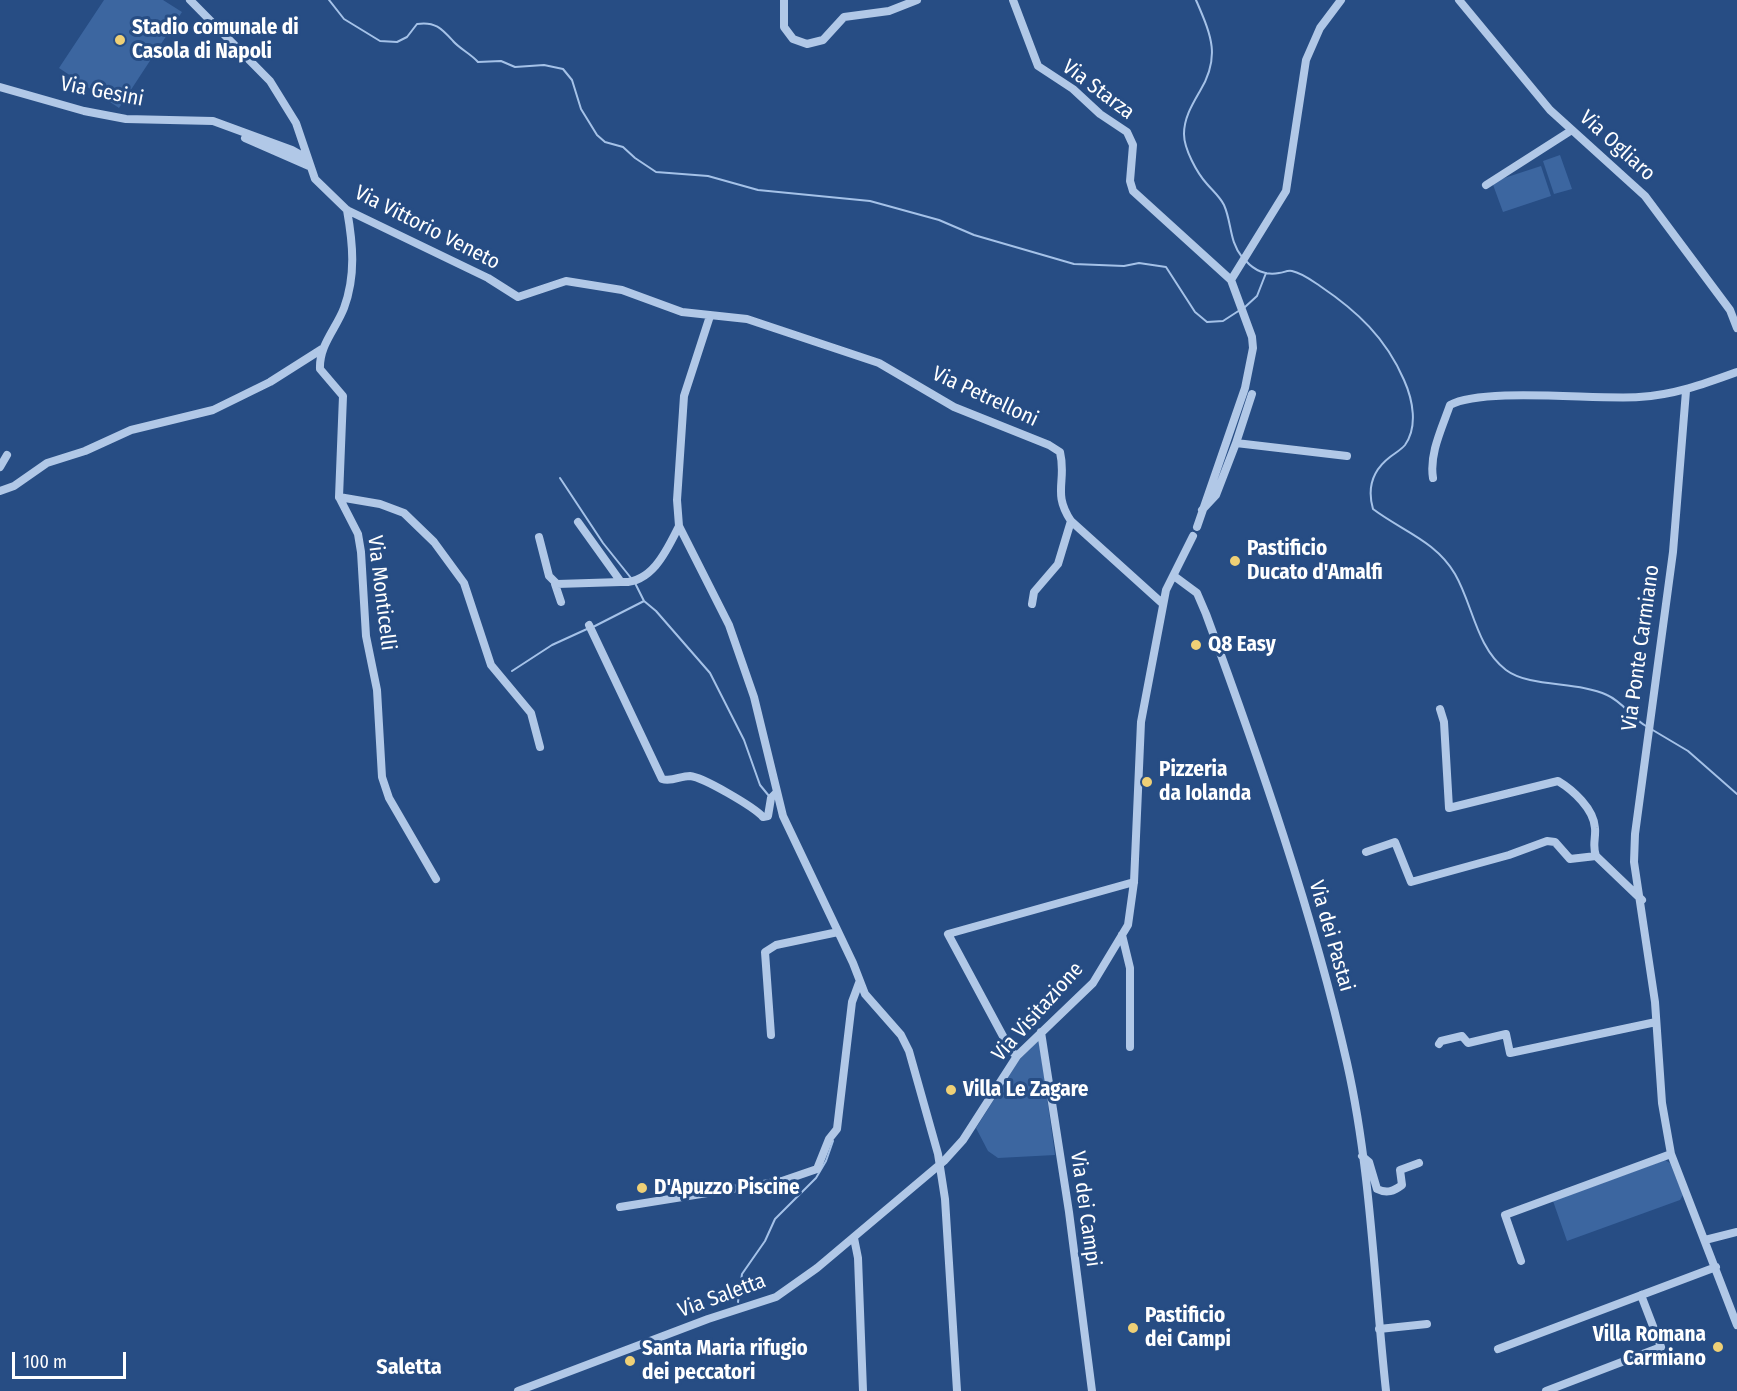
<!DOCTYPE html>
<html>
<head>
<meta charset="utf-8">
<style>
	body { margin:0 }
	#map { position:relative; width:1737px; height:1391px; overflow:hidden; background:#274d84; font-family:"Fira Sans Condensed",sans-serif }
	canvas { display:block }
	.scale { position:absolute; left:12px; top:1352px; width:114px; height:27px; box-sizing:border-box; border:3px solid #fff; border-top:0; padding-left:8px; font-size:18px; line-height:21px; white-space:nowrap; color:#fff; -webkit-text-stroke:4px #274d84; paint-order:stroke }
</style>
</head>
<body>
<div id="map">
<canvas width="1737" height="1391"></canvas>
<div class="scale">100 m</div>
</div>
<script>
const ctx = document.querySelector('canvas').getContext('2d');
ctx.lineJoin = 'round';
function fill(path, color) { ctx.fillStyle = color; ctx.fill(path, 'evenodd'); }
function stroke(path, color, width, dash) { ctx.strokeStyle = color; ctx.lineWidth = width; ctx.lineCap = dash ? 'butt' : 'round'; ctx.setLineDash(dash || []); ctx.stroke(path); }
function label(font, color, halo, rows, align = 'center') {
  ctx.font = font + ' "Fira Sans Condensed",sans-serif'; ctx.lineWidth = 6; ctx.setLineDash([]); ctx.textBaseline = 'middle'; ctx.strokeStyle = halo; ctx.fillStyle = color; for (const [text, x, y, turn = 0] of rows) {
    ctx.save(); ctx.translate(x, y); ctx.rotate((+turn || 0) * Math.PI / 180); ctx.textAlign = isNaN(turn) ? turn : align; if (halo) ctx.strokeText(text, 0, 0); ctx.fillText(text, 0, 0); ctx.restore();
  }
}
const green = new Path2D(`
	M104,0h59l19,12 -63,96 -60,-40z
	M1560,155l12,34 -18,5 -11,-33z
	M1541,166l10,30 -48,16 -11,-30z
	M1039,1040l16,115 -57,3 -10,-7 -12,-23 43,-68z
	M1665,1160l5,3 13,32 -3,5 -113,41 -14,-40z`);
const stream = new Path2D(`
	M329,0l15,19 36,22 17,1 10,-5 10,-13c18,-3 25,5 36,17 7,8 18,13 25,21l23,-1 14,6 29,-2 19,4 9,11 9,29 16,26 8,7 18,5 12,11 21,14 52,4 50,14 112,11 69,19 35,15 100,29 50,2 15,-3 27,4 29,45 12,10 16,-1 17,-11
	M1196,0c15,35 25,56 4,91 -8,14 -16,27 -16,43 0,15 13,39 23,50 6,7 13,13 17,21 8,18 5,36 18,52
	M1246,261c8,9 20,15 33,12 5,0 7,-3 13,-2 10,2 19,9 28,15 37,25 66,52 84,94 9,20 14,47 1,65 -4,5 -10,8 -15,12 -17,13 -23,31 -17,52 29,22 63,32 82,65 18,31 21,73 51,96 24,18 72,11 101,25 16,7 25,23 39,31
	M1245,307l12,-11 9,-23
	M560,478l43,65 28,35
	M635,583l9,18 12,10 54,62 34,67 16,45 9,11
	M593,627l51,-26
	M512,671l40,-26 35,-16
	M1651,729l37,22 49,43
	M738,1302l4,-28 23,-33 10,-22 41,-41 10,-17 7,-20`);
const minor = new Path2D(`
	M190,0l80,81 26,42 19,56 32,31 141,68 30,19 48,-16 56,9 60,22 65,7 132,44 75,44 95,38 11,7c7,29 -8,41 11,69l92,83
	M784,0v27l9,12 14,5 16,-4 21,-23 45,-6 28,-11
	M1013,0l25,66 35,23 27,25 27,18 6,13 -3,36 3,10 98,89 21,57 1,11 -8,40 -48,139
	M1459,0l91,110 95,86 85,114 7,18
	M0,87l84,24 42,8 87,2 79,29 16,9
	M245,138l64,28
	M1486,185l86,-55
	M347,210c6,34 9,65 -3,98 -8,21 -25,37 -24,61l23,27 -4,101 19,37 3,18 5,84 11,54 5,87 7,21 47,81
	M1231,280l55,-89 20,-131 14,-32 21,-28
	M710,316l-26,80 -7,104 2,26 50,99 25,72 29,119 70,147 12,31 36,41 8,16 29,103 7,45 12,192
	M1686,391l-13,161 -38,282 -1,28 21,140 7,101 9,51 66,171
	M1236,443l16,-49
	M0,467l7,-12
	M1433,478c-4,-24 9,-50 17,-73 34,-18 145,-5 189,-8 35,-2 65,-13 98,-25
	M0,491l14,-5 33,-23 38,-12 46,-21 82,-20 57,-28 52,-33
	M339,497l41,7 24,9 30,29 30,41 27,82 40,48 9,34
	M1202,510l14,-15 20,-52 111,13
	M578,522l43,60c31,2 46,-32 58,-56
	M539,537l10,39 8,8
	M1174,576l23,17 9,21c53,144 107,299 141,449 24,107 27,219 39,328
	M557,584l64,-2
	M557,584h-2l6,18
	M1032,604l2,-12 24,-28 13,-43
	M589,625l73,154c10,3 18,-3 28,-3 13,1 64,31 73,41l5,-1 3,-18 6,-6
	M1440,709l4,13 5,86 109,-27c15,9 36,28 37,47 1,10 -3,18 1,28l46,44
	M1366,852l29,-10 16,40 98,-27 38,-14 8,1 15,17 26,-3
	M1122,935l8,33v79
	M1041,1032l28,180 23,179
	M771,1035l-6,-83 11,-7 62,-13
	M1439,1044l2,-3 21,-5 6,7 38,-9 4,19 146,-31
	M1017,1056l-6,-5 -63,-117 186,-52
	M1362,1156l7,6 8,27c10,5 17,2 25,-4l-2,-15 19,-7
	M620,1207l162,-26 35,-12 12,-30 8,-10 15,-127 7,-19
	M854,1238l4,20 5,133
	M1705,1240l32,-8
	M1521,1261l-16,-46 166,-61
	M1379,1329l48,-5
	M1498,1349l218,-82
	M518,1391l190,-72 68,-22 41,-29 127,-107 19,-21 54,-84 76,-73 35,-58 6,-43 7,-160 25,-132 27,-54
	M1546,1391l115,-44 -20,-52`);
const markers = [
	[120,40,6,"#efd076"],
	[1235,561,6,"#efd076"],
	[1196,645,6,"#efd076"],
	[1147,782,6,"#efd076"],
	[951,1090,6,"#efd076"],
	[642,1188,6,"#efd076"],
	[1133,1328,6,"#efd076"],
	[1718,1347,6,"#efd076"],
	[630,1361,6,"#efd076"]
];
const poiNames = [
	["Stadio comunale di",132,28],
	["Casola di Napoli",132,52],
	["Pastificio",1247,549],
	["Ducato d'Amalfi",1247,573],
	["Q8 Easy",1208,645],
	["Pizzeria",1159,770],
	["da Iolanda",1159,794],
	["Villa Le Zagare",963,1090],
	["D'Apuzzo Piscine",654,1188],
	["Pastificio",1145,1316],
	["dei Campi",1145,1340],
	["Villa Romana",1706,1335,"right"],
	["Carmiano",1706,1359,"right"],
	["Santa Maria rifugio",642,1349],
	["dei peccatori",642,1373]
];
const streetNames = [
	["Via Starza",1098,90,37],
	["Via Gesini",102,92,11],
	["Via Ogliaro",1617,146,42],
	["Via Vittorio Veneto",427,228,27],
	["Via Petrelloni",985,397,25],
	["Via Monticelli",381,593,83],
	["Via Ponte Carmiano",1641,648,-82],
	["Via dei Pastai",1331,936,74],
	["Via Visitazione",1038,1012,-48],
	["Via dei Campi",1085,1209,82],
	["Via Saletta",722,1296,-20]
];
const neighbourhoodNames = [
	["Saletta",409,1368]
];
fill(green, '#3c66a0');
stroke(stream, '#a5c2e8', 2);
stroke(minor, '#b1c8e7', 8);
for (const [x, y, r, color] of markers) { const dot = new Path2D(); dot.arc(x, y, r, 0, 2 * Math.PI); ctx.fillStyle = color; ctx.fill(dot); stroke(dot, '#274d84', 2); }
label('bold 21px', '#fff', '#274d84', poiNames, 'left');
label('21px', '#fff', '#274d84', streetNames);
label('bold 22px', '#fff', '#274d84', neighbourhoodNames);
</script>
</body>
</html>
